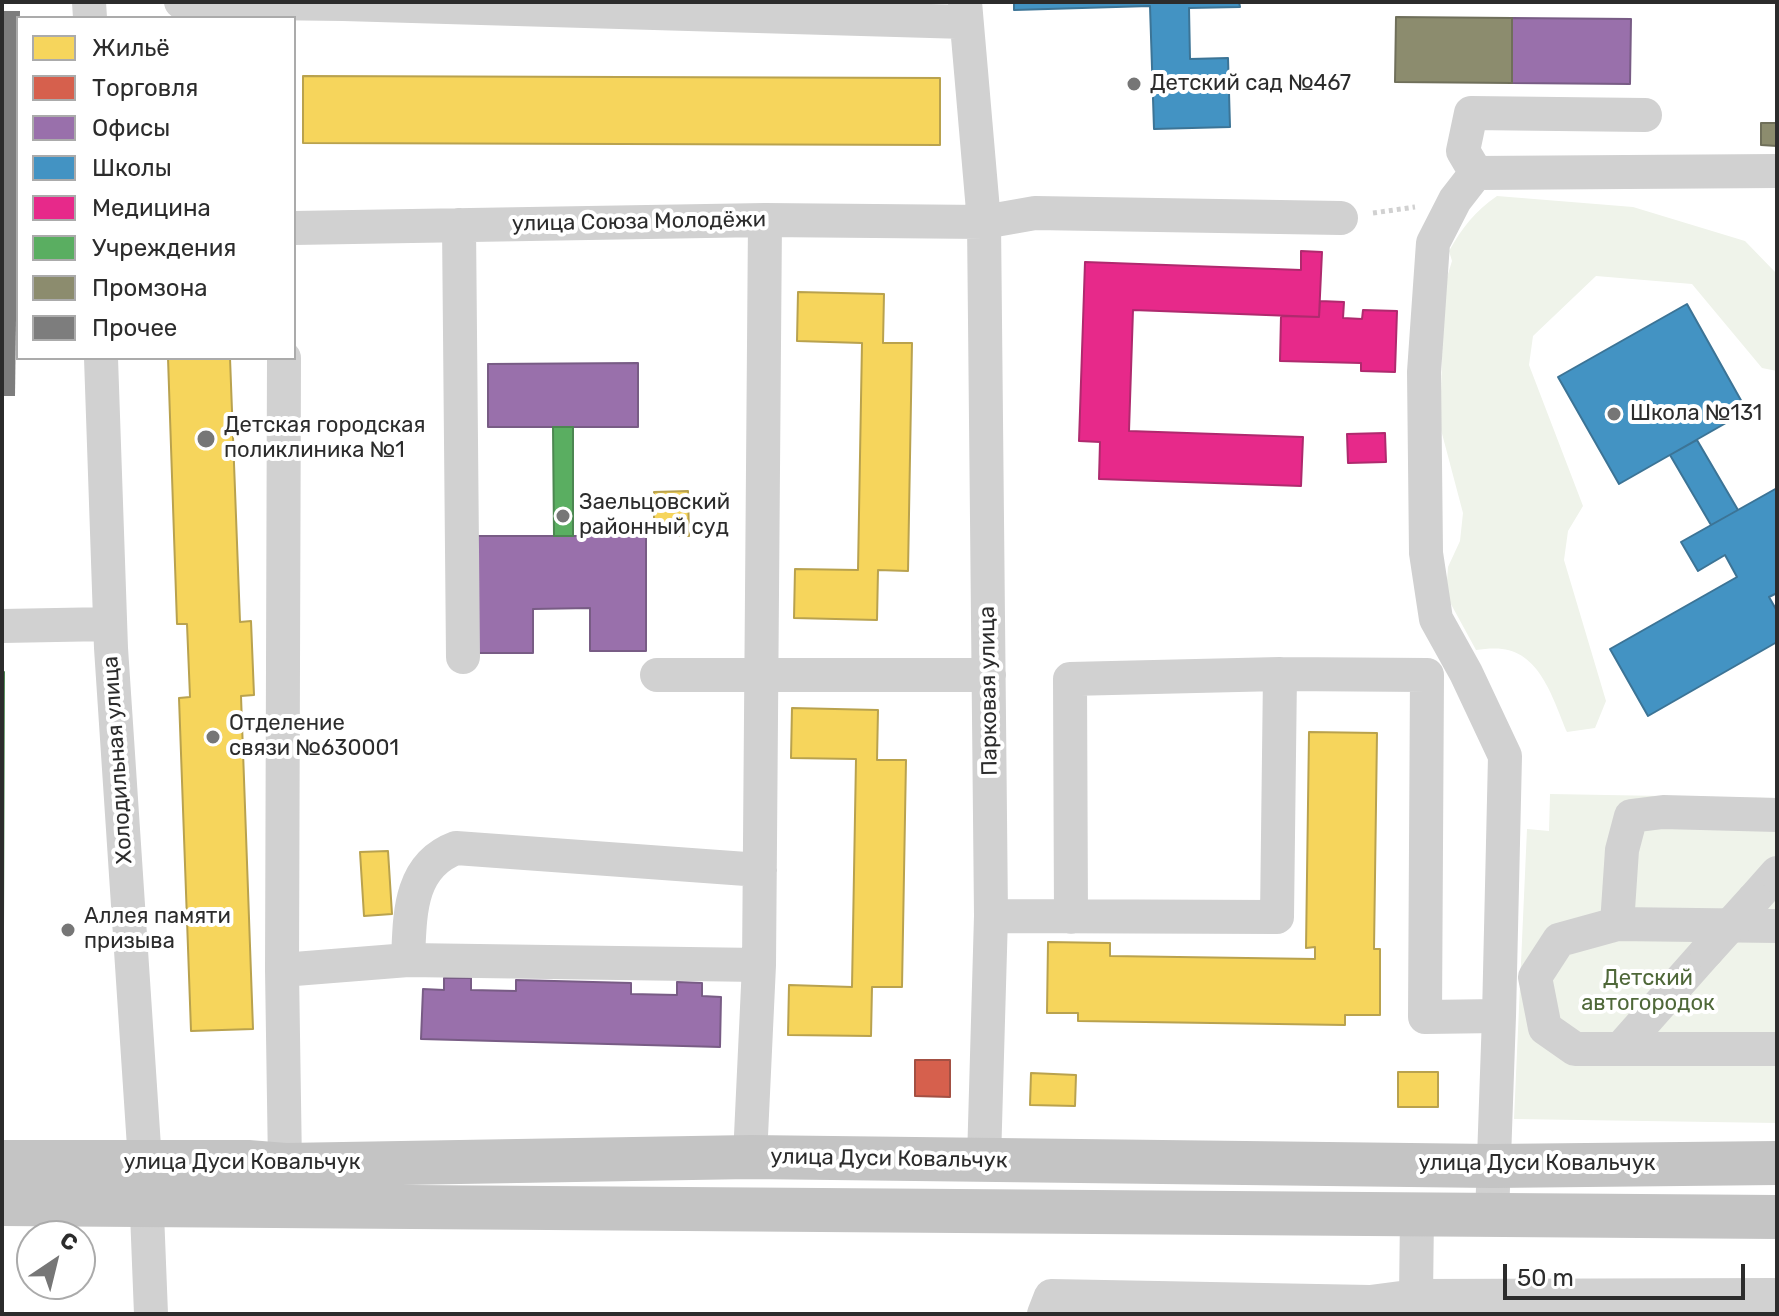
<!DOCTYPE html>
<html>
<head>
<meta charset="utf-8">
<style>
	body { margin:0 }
	#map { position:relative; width:1779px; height:1316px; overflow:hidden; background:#fff; font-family:Rubik,sans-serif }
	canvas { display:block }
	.frame { position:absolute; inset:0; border:4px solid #2c2c2c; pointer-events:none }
	.legend { position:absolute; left:16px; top:16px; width:280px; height:344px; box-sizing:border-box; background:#fff; border:2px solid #ababab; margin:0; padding:10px 14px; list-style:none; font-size:24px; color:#2c2c2c }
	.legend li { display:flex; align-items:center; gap:16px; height:40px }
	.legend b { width:40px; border:2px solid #ababab }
	.north { position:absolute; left:16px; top:1220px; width:80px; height:80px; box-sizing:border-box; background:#fff; border:2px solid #ababab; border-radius:50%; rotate:35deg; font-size:22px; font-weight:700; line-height:32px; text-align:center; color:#2c2c2c }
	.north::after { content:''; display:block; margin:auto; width:28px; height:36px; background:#767676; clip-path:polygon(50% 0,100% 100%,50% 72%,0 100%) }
	.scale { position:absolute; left:1503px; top:1264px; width:242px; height:36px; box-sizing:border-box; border:4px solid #2c2c2c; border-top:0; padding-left:10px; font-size:24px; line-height:28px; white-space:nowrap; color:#2c2c2c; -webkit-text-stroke:6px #fff; paint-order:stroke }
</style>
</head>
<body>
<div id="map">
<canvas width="1779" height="1316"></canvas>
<div class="frame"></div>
<ul class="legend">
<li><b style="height:22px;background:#f6d55c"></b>Жильё</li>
<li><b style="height:22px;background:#d6604d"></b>Торговля</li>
<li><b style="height:22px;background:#9970ab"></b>Офисы</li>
<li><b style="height:22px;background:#4393c3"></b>Школы</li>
<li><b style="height:22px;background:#e7298a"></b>Медицина</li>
<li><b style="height:22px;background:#5aae61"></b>Учреждения</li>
<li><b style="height:22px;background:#8c8c6e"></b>Промзона</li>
<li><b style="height:22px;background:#7d7d7d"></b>Прочее</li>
</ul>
<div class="north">С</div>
<div class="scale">50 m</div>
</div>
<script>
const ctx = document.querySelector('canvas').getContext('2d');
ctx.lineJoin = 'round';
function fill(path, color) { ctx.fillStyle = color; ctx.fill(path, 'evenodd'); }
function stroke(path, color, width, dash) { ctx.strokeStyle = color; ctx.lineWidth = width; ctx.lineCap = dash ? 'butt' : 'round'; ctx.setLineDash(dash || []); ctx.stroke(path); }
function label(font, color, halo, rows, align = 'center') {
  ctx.font = font + ' Rubik,sans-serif'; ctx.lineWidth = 8; ctx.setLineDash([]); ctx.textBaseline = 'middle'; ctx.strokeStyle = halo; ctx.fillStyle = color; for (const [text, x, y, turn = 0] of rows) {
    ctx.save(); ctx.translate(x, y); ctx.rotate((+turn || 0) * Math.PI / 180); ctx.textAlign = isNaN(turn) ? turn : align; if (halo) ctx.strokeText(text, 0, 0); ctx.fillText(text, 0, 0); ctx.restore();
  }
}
const green = new Path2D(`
	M1497,196l136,11 112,34 32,33v97l-15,-3 -70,-84 -96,-8 -63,60 -4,29 54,141 -15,25 -4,29 42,141 -11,27 -28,4c-13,-30 -26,-79 -65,-83 -8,-1 -18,0 -26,1l-30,-55 2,-28 12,-26 3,-28 -23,-87 4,-139 8,-26 -3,-10c13,-23 26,-40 48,-55z
	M1550,794l227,4v325l-263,-4 13,-290 22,2z`);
const homes = new Path2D(`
	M303,76l637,2v67l-637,-2z
	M798,292l86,2 -1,49h29l-4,228 -30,-1 -1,50 -83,-2 1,-49 63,1 4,-227 -65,-2z
	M168,358h62l10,264 11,-1 3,74 -13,1 12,333 -62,2 -12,-333 11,-1 -3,-73h-10z
	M688,491l1,45h-35v-44z
	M792,708l86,2 -1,50h29l-4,227h-30l-1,49 -83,-1 1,-50 63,2 4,-228 -65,-1z
	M1309,732l68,1 -3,216h6v66h-35v10l-267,-4v-8h-31l1,-71 62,1v13l205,3v-12l-9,1z
	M388,851l4,63 -28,2 -4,-64z
	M2,928h1v95h-1z
	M1398,1072h40v35h-40z
	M1031,1073l45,2 -1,31 -45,-1z`);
const shops = new Path2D(`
	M915,1060h35v37l-35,-1z`);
const offices = new Path2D(`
	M1512,18l119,1 -1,65 -118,-1z
	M638,363v64h-150v-63z
	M478,536h168v115h-56v-43l-57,1v44h-55z
	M444,978h27v12l45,1v-11l115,3v11l46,1v-13l25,1v13l19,1 -1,50 -299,-8 2,-50 21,1z`);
const schools = new Path2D(`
	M1014,2h225l1,5 -51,1 1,51 38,-1 2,69 -76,2 -4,-123 -136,4z
	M1687,304l60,107 -128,73 -61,-107z
	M1697,440l41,70 -27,15 -41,-70z
	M1777,488v105l-8,4 8,14v31l-129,74 -38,-67 127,-72 -12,-22 -27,16 -17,-29z`);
const health = new Path2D(`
	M1301,251l21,1 -3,65 -186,-7 -4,121 174,6 -2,49 -202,-7 1,-37 -21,-1 6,-179 216,8z
	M1320,301l24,1 -1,16 19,1 1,-9 34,1 -2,61 -34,-1v-8l-81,-2 1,-45 38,1z
	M1385,433l1,29 -38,1 -1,-29z`);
const public = new Path2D(`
	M553,427h20v109h-19z
	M2,672h2l-1,256h-1z`);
const industry = new Path2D(`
	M1396,17l116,1v65l-117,-1z
	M1761,123h16v23l-16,-1z`);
const building = new Path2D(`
	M2,11h18l-5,385h-13z`);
const path = new Path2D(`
	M1373,213l42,-6`);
const minor = new Path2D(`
	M89,2l1,16
	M181,2l162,2 622,18
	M965,2l19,220 7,694 -7,244
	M1476,173l-13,-22 8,-38 174,2
	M459,225l4,432
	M294,228l471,-8 219,2 51,-9 306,5
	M101,358l10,290 34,514 6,152
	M284,358l-2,612 3,195
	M2,626l108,-2
	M657,675h332
	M1777,815l-114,-3 -32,4 -9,34 -5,74 -58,16 -24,37 10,51 30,21h202
	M1754,899l23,-26
	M991,916l286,1 3,-243
	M1071,917l-1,-238 210,-5 147,1 -2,342 74,-1 -7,200
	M1617,924l160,2
	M408,960c2,-43 0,-94 48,-112l304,22
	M282,970l126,-10 351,5
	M1499,1016l6,-260 -39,-83 -30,-54 -10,-66 -2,-181 9,-129 22,-43 21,-27 301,-2
	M1622,1047l85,-96
	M750,1157l9,-192 6,-745
	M1416,1296l1,-81
	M1044,1314l7,-18 319,6 46,-6 361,-1`);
const major = new Path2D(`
	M2,1162h246l37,3 465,-8 742,9 285,-3
	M2,1204l1775,13`);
const minorBridge = new Path2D(`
	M1707,951l47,-52`);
const markers = [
	[1134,84,8,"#767676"],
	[1614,414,8,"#767676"],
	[206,439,10,"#767676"],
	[563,516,8,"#767676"],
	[213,737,8,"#767676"],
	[68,930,8,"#767676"]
];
const poiNames = [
	["Детский сад №467",1150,84],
	["Школа №131",1630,414],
	["Детская городская",224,426],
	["поликлиника №1",224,451],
	["Заельцовский",579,503],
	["районный суд",579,528],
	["Отделение",229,724],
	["связи №630001",229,749],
	["Аллея памяти",84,917],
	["призыва",84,942]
];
const streetNames = [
	["улица Союза Молодёжи",639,222,-1],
	["Парковая улица",989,691,-91],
	["Холодильная улица",118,760,-94],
	["улица Дуси Ковальчук",889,1159,1],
	["улица Дуси Ковальчук",242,1163],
	["улица Дуси Ковальчук",1537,1164]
];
const parkNames = [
	["Детский",1648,979],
	["автогородок",1648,1004]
];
fill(green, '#eff3ea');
fill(homes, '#f6d55c');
stroke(homes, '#b9a24e', 2);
fill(shops, '#d6604d');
stroke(shops, '#a35043', 2);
fill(offices, '#9970ab');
stroke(offices, '#785c85', 2);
fill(schools, '#4393c3');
stroke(schools, '#3c7496', 2);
fill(health, '#e7298a');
stroke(health, '#af2a6e', 2);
fill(public, '#5aae61');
stroke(public, '#4c8751', 2);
fill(industry, '#8c8c6e');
stroke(industry, '#6f6f5a', 2);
fill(building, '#7d7d7d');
stroke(path, '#d1d1d1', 5, [4, 4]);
stroke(minor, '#d1d1d1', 34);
stroke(major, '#c4c4c4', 44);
stroke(minorBridge, '#d1d1d1', 34);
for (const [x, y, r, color] of markers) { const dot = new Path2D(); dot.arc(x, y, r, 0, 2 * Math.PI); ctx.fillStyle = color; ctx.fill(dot); stroke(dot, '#fff', 3); }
label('22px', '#2c2c2c', '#fff', poiNames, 'left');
label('22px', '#2c2c2c', '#fff', streetNames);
label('22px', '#4f6839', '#fff', parkNames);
</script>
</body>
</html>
